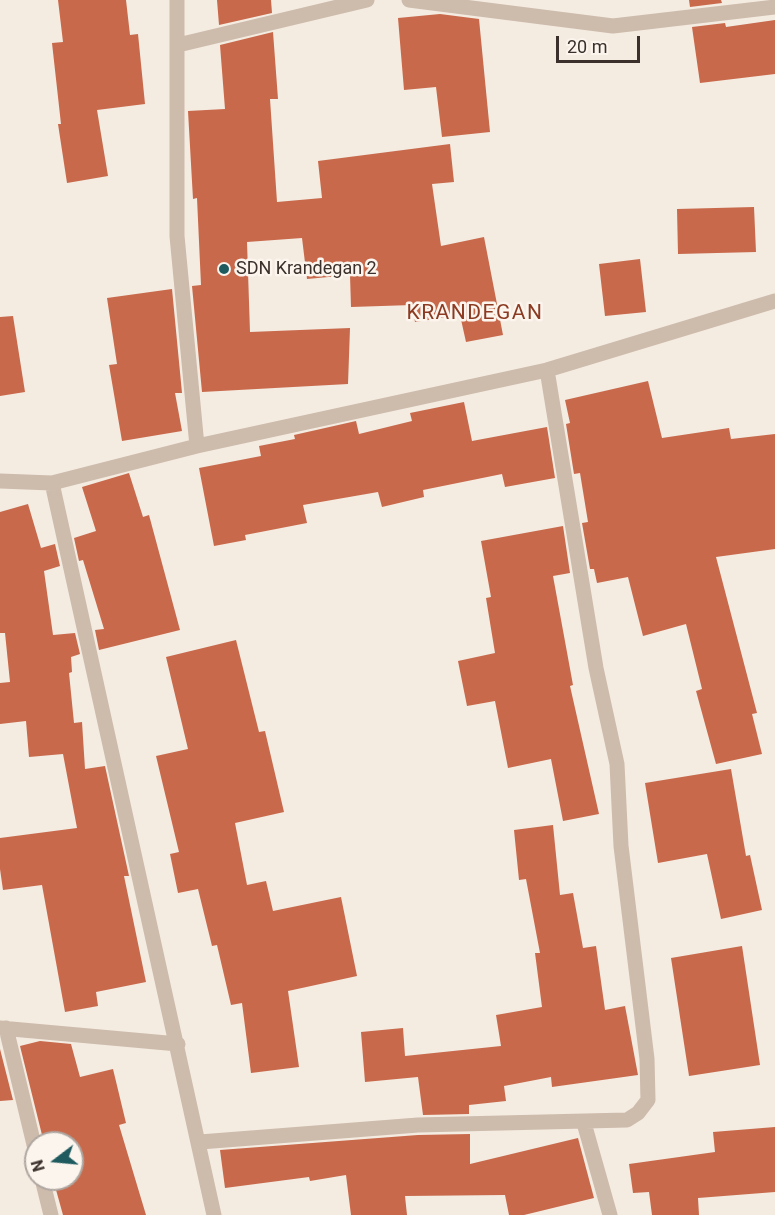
<!DOCTYPE html>
<html>
<head>
<meta charset="utf-8">
<style>
	body { margin:0 }
	#map { position:relative; width:775px; height:1215px; overflow:hidden; background:#f4ebe1; font-family:Roboto,sans-serif }
	canvas { display:block }
	.north { position:absolute; left:24px; top:1131px; width:60px; height:60px; box-sizing:border-box; background:#fbf5ee; border:2px solid #aea6a0; border-radius:50%; rotate:254deg; font-size:16px; font-weight:700; line-height:24px; text-align:center; color:#3b302b }
	.north::after { content:''; display:block; margin:auto; width:21px; height:27px; background:#1f5a5e; clip-path:polygon(50% 0,100% 100%,50% 72%,0 100%) }
	.scale { position:absolute; left:556px; top:36px; width:84px; height:27px; box-sizing:border-box; border:3px solid #3b302b; border-top:0; padding-left:8px; font-size:18px; line-height:21px; white-space:nowrap; color:#3b302b; -webkit-text-stroke:4px #fbf5ee; paint-order:stroke }
</style>
</head>
<body>
<div id="map">
<canvas width="775" height="1215"></canvas>
<div class="north">N</div>
<div class="scale">20 m</div>
</div>
<script>
const ctx = document.querySelector('canvas').getContext('2d');
ctx.lineJoin = 'round';
function fill(path, color) { ctx.fillStyle = color; ctx.fill(path, 'evenodd'); }
function stroke(path, color, width, dash) { ctx.strokeStyle = color; ctx.lineWidth = width; ctx.lineCap = dash ? 'butt' : 'round'; ctx.setLineDash(dash || []); ctx.stroke(path); }
function label(font, color, halo, rows, align = 'center') {
  ctx.font = font + ' Roboto,sans-serif'; ctx.lineWidth = 5; ctx.setLineDash([]); ctx.textBaseline = 'middle'; ctx.strokeStyle = halo; ctx.fillStyle = color; for (const [text, x, y, turn = 0] of rows) {
    ctx.save(); ctx.translate(x, y); ctx.rotate((+turn || 0) * Math.PI / 180); ctx.textAlign = isNaN(turn) ? turn : align; if (halo) ctx.strokeText(text, 0, 0); ctx.fillText(text, 0, 0); ctx.restore();
  }
}
const building = new Path2D(`
	M58,0h68l4,35 8,-1 7,70 -48,6 11,66 -41,7 -9,-59h3l-9,-81 11,-1z
	M217,0h54l1,13 -53,12z
	M689,0h32l1,3 -32,4z
	M440,14l39,5 11,113 -48,5 -6,-50 -32,3 -6,-72z
	M775,20v54l-75,9 -8,-56 33,-4 1,4z
	M273,32l5,67h-8l7,103 45,-4 -4,-37 132,-17 4,38 -22,2 9,62 43,-9 19,98 -37,7 -6,-27 -45,7 -3,-17 -61,2 -1,-32 -43,4 -5,-41 -55,4 3,90 100,-4 -2,56 -146,8 -10,-106 9,-1 -4,-87 -4,1 -5,-88 37,-2 -5,-64z
	M754,207l2,45 -78,2 -1,-45z
	M640,259l6,53 -41,4 -6,-52z
	M172,289l10,104h-7l7,38 -60,10 -13,-76 8,-1 -10,-66z
	M13,316l12,76 -25,4v-79z
	M648,381l14,57 67,-10 2,11 44,-5v115l-59,8 41,156 -5,1 10,40 -46,10 -20,-73 6,-2 -16,-65 -43,12 -15,-59 -31,6 -3,-14h-4l-8,-46 6,-1 -8,-49 -6,1 -8,-50 4,-1 -5,-23z
	M464,402l8,39 75,-14 8,51 -50,9 -3,-13 -79,16 1,7 -42,10 -4,-15 -75,13 4,18 -62,12 1,5 -32,6 -15,-78 62,-12 -2,-10 36,-7 -1,-4 62,-14 3,13 53,-13 -2,-8z
	M129,473l14,44 6,-2 31,115 -81,20 -4,-20 9,-1 -21,-69 -4,1 -5,-23 22,-7 -14,-44z
	M28,504l13,44 14,-4 5,22 -16,5 9,64 22,-2 5,21 -9,3 1,15 -3,1 5,50 8,-1 3,47 20,-3 24,110h-5l22,106 -50,10 2,14 -33,6 -23,-127 -39,5 -3,-21v-31l77,-10 -14,-74 -34,3 -3,-36 -26,3v-41l10,-1 -5,-49h-5v-121z
	M563,526l7,47 -17,3 20,109 -3,1 29,128 -36,7 -12,-62 -43,9 -13,-67 -28,5 -9,-45 37,-8 -9,-55 5,-1 -10,-56z
	M236,640l23,92 6,-1 19,81 -49,11 12,62 19,-4 7,30 68,-14 16,79 -69,15 11,76 -48,6 -9,-70 -11,2 -14,-60 -5,1 -14,-57 -20,4 -8,-39 9,-2 -23,-96 32,-7 -22,-92z
	M731,769l15,87 4,-1 12,55 -41,9 -14,-65 -49,9 -13,-80z
	M553,825l7,70 13,-2 10,55 13,-2 9,64 20,-4 13,69 -86,12 -1,-10 -47,9 2,15 -37,4v9l-46,1 -5,-38 -53,5 -4,-50 42,-4 2,28 96,-10 -5,-31 46,-8 -7,-54h5l-14,-74 -7,1 -5,-50z
	M742,946l18,119 -71,11 -18,-118z
	M40,1041l31,3 9,33 33,-8 13,54 -7,2 27,90h-83l-10,-36h19v-36h-28l-24,-97z
	M0,1049l13,51 -13,1z
	M775,1127v65l-77,6 1,17h-47l-3,-23 -16,1 -4,-29 86,-12 -2,-20z
	M470,1134v30l108,-26 16,60 -70,17h-15l-4,-20 -100,1 2,19h-56l-5,-40 -36,6 -1,-4 -84,11 -5,-38 198,-15z`);
const street = new Path2D(`
	M177,0v236l20,210
	M409,0l204,26 162,-19
	M178,45l189,-45
	M0,481l52,2 145,-37 350,-76 228,-69
	M52,483l162,732
	M0,1028l178,16
	M6,1028l30,125
	M584,1123l26,92
	M200,1142l218,-17 209,-5 11,-7 10,-13 -1,-41 -26,-213 -4,-82 -21,-96 -49,-298
	M42,1179l9,36`);
const markers = [
	[224,269,6,"#1f5a5e"]
];
const poiNames = [
	["SDN Krandegan 2",236,269]
];
const quarterNames = [
	["KRANDEGAN",475,314]
];
fill(building, '#c8694b');
stroke(street, '#cdbbac', 15);
for (const [x, y, r, color] of markers) { const dot = new Path2D(); dot.arc(x, y, r, 0, 2 * Math.PI); ctx.fillStyle = color; ctx.fill(dot); stroke(dot, '#fbf5ee', 2); }
label('18px', '#3b302b', '#fbf5ee', poiNames, 'left');
ctx.letterSpacing = '1.5px';
label('21px', '#8c3b22', '#fbf5ee', quarterNames);
ctx.letterSpacing = '0px';
</script>
</body>
</html>
